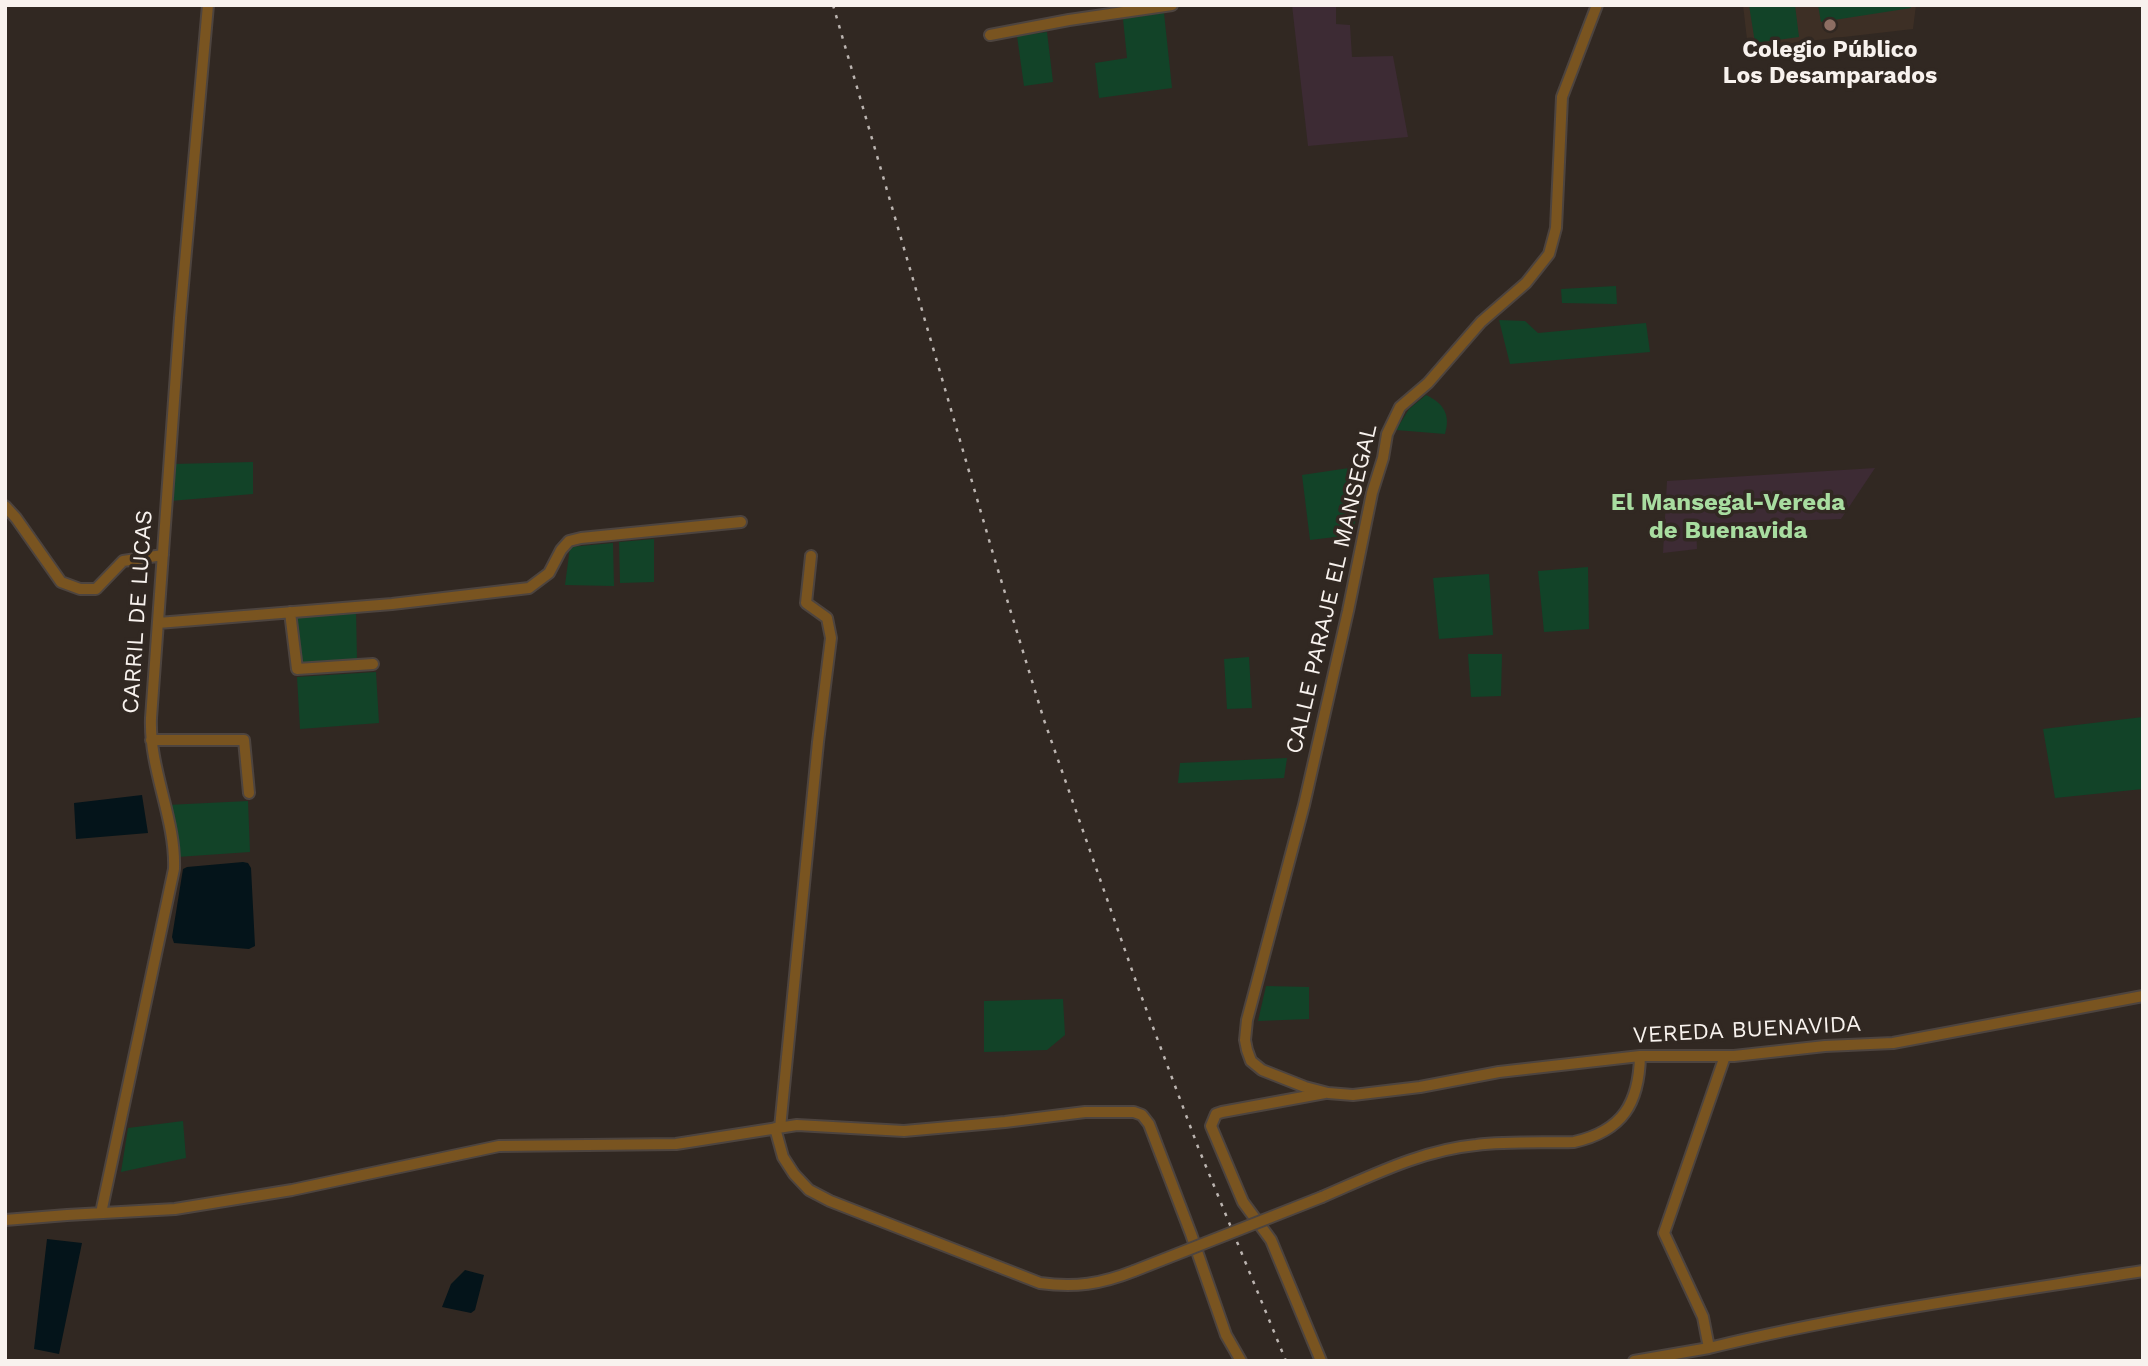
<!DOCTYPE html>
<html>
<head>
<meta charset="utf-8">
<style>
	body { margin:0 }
	#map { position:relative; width:2148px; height:1366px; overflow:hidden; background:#312822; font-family:"Work Sans",sans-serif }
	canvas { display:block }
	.frame { position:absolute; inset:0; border:7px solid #f8f2ee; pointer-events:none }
</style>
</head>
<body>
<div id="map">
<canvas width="2148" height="1366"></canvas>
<div class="frame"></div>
</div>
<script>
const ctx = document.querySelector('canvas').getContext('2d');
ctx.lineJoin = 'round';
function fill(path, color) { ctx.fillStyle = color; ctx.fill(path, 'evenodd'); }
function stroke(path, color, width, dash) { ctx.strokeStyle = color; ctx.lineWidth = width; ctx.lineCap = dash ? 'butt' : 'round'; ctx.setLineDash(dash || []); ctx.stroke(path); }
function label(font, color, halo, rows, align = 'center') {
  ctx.font = font + ' "Work Sans",sans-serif'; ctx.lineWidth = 7; ctx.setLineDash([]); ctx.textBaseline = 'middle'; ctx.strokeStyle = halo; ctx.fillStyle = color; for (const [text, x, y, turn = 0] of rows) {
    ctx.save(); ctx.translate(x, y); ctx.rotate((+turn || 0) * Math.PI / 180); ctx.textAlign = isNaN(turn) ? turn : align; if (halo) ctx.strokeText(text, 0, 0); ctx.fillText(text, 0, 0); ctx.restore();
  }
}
const built = new Path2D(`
	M1743,5h173l-3,24 -165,19z`);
const industrial = new Path2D(`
	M1292,5h44v19l14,1 2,32 41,-1 15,81 -100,9z
	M1875,468l-34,51 -145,5 1,25 -34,4 4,-72z`);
const green = new Path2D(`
	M1749,5h46l4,32 -44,6z
	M1818,5h93v3l-90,14z
	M1164,13l8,75 -73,10 -4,-35 32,-5 -4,-39z
	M1047,32l6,50 -29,4 -7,-50z
	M1616,286l1,18 -55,-1 -1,-14z
	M1499,320l26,1 13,12 108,-10 4,29 -140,12z
	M1426,395c17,8 25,19 19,39l-49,-4 13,-21z
	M253,462v32l-83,7 3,-37z
	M1369,465l-17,70 -42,5 -8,-65z
	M654,539v43l-34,1 -1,-41z
	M613,543l1,43 -49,-1 5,-38z
	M1588,567l1,62 -45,3 -6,-61z
	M1489,574l4,61 -54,4 -6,-61z
	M356,610l1,50 -59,5 -5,-49z
	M1468,654h34l-1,42 -30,1z
	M1249,657l3,51 -25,1 -3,-50z
	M376,672l3,51 -79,6 -3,-52z
	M2143,717v72l-88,9 -12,-69z
	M1287,758l-3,20 -106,5 2,-20z
	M248,801l2,51 -73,5 -10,-52z
	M1266,986l43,1v32l-51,2z
	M1063,999l2,36 -18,15 -63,2v-51z
	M183,1121l3,37 -65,14 7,-44z`);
const water = new Path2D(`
	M142,795l6,38 -72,6 -2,-36z
	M243,862l5,1 3,5 4,78 -6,3 -75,-6 -2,-6 11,-68 4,-2z
	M47,1239l35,4 -23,111 -25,-5z
	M465,1270l19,5 -9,35 -4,3 -29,-6 9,-23z`);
const minor = new Path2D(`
	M1597,5l-35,92 -6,131 -7,26 -23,29 -45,39 -53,61 -28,24 -13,27 -4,24 -11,35 -24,118 -44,194 -57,215 -2,20 2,10 4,11 11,9 43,17 23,6 25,2 67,-8 79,-15 141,-16h94l91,-10 68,-3 250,-47
	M990,35l79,-15 103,-15
	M5,506l11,12 45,64 19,7h16l27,-28 40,-6
	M290,612l7,57 76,-5
	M158,623l234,-19 137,-16 20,-15 12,-23 8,-9 12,-3 160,-16
	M151,740h93l5,53
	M1725,1056l-61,177 39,84 6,31c143,-35 289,-54 434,-77
	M775,1128l8,29 11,17 15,16 21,11 210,82c35,5 61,1 94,-12
	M780,1128l38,-386 13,-104 -4,-20 -21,-15 5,-47
	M1322,1197c49,-21 100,-47 154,-52 32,-4 66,-2 98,-3 49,-11 65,-39 66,-86
	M101,1213l73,-344c2,-50 -25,-99 -23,-151l29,-400 28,-313
	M5,1220l62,-5 108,-6 117,-19 207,-44 177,-2 121,-19 107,6 101,-9 80,-10h49l8,3 7,9 42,110 35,101 15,26
	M1321,1361l-50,-121 -28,-38 -32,-76 5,-12 6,-2 103,-19
	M1634,1361l75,-13`);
const rail = new Path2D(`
	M833,5l161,552 50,163 95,270 59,157 88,214`);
const minorBridge = new Path2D(`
	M1134,1271l188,-74`);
const markers = [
	[1830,25,7,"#8d6e63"]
];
const poiNames = [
	["Colegio Público",1830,50],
	["Los Desamparados",1830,76]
];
const streetNames = [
	["CALLE PARAJE EL MANSEGAL",1332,589,-77],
	["CARRIL DE LUCAS",138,612,-86],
	["VEREDA BUENAVIDA",1747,1030,-3]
];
const neighbourhoodNames = [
	["El Mansegal-Vereda",1728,503],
	["de Buenavida",1728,531]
];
fill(built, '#3d2f25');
fill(industrial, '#3d2b34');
fill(green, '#124328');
fill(water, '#04141a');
stroke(minor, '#4d443f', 14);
stroke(minor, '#795420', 10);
stroke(rail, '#bcb5b1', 2.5, [3.5, 7]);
stroke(minorBridge, '#4d443f', 14, []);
stroke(minorBridge, '#795420', 10);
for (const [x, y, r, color] of markers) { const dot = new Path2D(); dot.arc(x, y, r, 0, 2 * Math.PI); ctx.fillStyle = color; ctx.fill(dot); stroke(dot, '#312822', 2.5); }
label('bold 23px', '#f8f2ee', '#312822', poiNames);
label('23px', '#f8f2ee', '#312822', streetNames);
label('bold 24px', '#a8dda0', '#312822', neighbourhoodNames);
</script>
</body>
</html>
